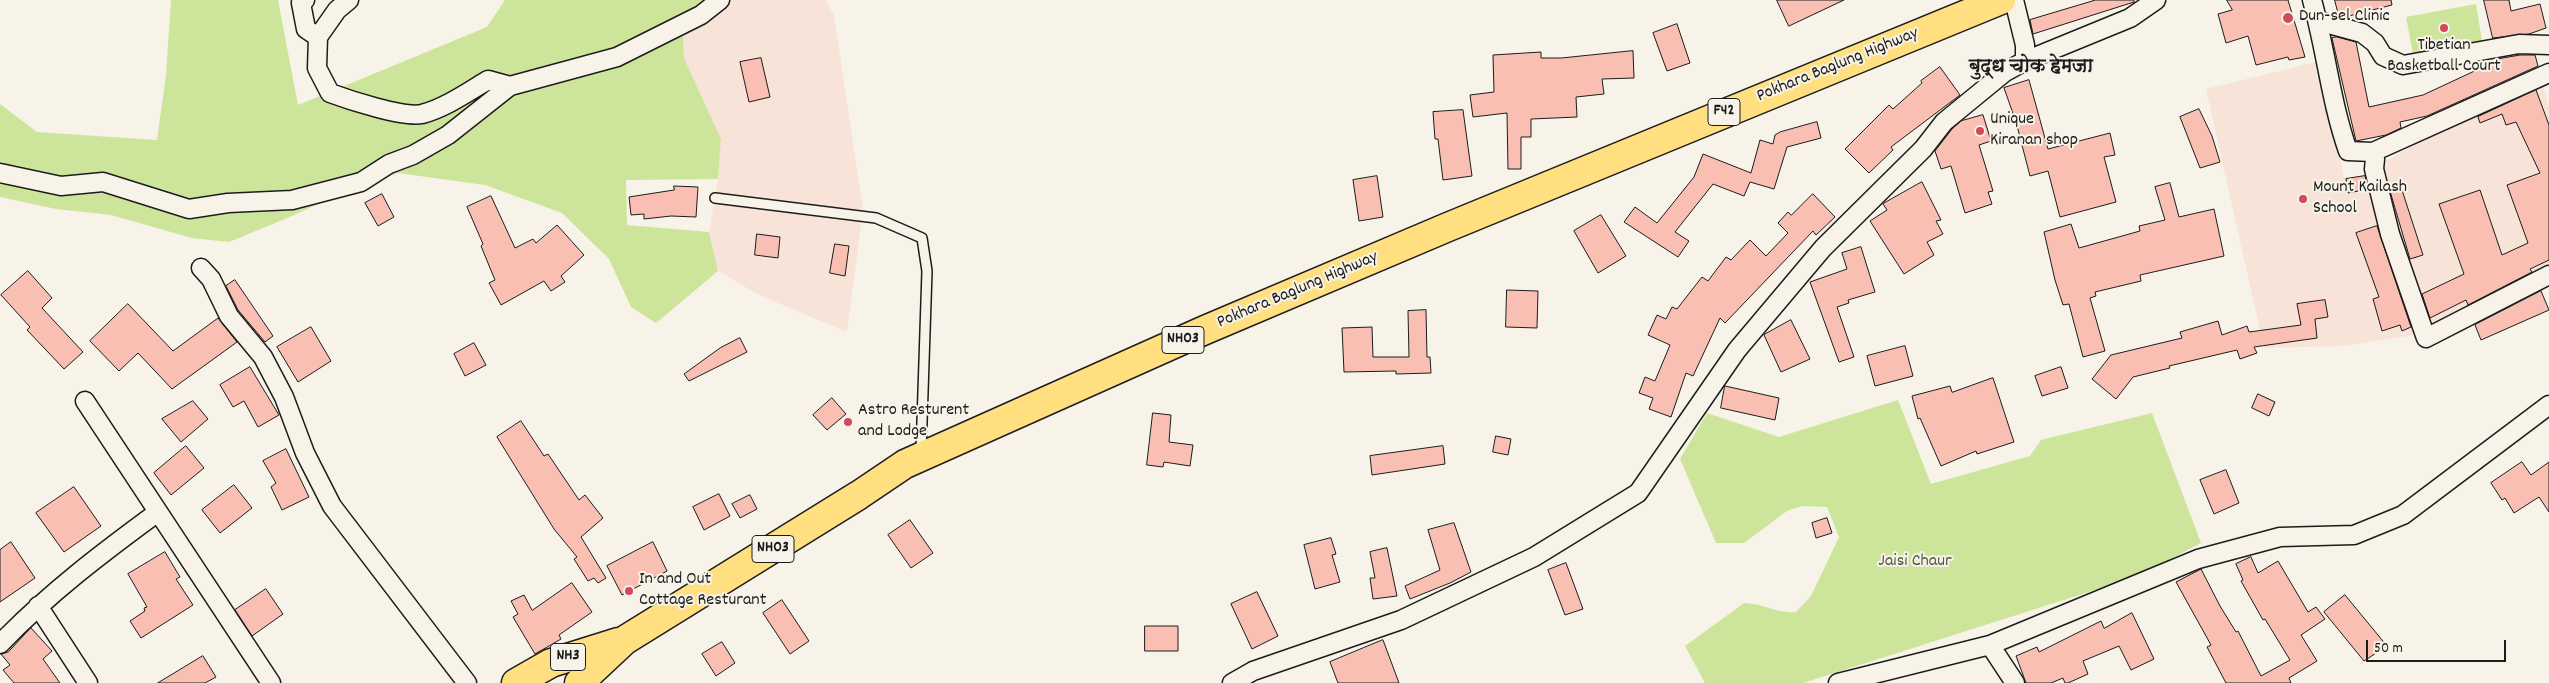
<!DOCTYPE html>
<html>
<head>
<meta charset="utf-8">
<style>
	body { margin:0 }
	#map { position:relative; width:2549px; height:683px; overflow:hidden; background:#f7f3e8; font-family:Dekko,sans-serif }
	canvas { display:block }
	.scale { position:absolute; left:2366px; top:640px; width:140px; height:22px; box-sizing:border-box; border:2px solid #1c1c1c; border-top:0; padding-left:6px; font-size:15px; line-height:18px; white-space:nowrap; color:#1c1c1c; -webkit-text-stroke:4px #f7f3e8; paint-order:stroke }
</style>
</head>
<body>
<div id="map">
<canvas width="2549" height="683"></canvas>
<div class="scale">50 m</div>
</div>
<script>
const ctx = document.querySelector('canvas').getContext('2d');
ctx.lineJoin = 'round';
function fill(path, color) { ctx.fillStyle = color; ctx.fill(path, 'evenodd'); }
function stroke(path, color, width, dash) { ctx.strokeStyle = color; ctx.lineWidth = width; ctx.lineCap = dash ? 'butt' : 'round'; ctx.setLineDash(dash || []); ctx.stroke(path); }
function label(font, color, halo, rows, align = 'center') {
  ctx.font = font + ' Dekko,"Playpen Sans Deva",sans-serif'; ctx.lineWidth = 4; ctx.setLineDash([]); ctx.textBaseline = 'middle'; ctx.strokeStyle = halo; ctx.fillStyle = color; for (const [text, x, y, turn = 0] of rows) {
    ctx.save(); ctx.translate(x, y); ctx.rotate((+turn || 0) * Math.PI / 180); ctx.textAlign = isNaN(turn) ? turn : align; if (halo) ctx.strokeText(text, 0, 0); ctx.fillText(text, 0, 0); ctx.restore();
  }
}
const built = new Path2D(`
	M707,0h118l9,15 29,195 -16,122 -86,-36 -43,-25 -9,-39 9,-53 3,-40 -37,-81 -2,-35z
	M2320,61l24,117 25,-4 52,160 -77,12 -80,2 -58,-259z
	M2542,81l7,27v162l-90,47 -33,9 -30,-86 -15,-76 79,-45z`);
const green = new Path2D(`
	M171,0h107l20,105 189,-78 18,-27h202l-25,23 2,35 37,81 -3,40 -92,1 1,45 82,7 9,39 -62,52 -25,-16 -22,-48 -47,-46 -77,-28 -87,-12 -49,17 -57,26 -63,26 -37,-4 -81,-23 -55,-6 -56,-12v-93l37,28 120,8 9,-65z
	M2476,4l6,37 -69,13 -7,-37z
	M1898,400l33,84 99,-28 11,-16 111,-27 49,130 -65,34 -333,106h-98l-20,-37 59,-43c19,0 32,11 52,9l15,-16 28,-59 -12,-30 -25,-1 -15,5 -43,32h-28l-36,-84 27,-46 72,24z`);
const building = new Path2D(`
	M1777,0h67l-55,26z
	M2096,0h38v2l-101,32 -3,-14z
	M2227,0h61l17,57 -16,3 -1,-3 -32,8 -8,-29 -22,7 -8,-29 14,-4z
	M2335,0h56l1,5 -47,12 -6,-1z
	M2484,0h25l2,11 29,-7 6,24 -17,6 -36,4z
	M1677,24l13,39 -23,8 -14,-38z
	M2337,37l19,5 13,65 54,-12 73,-34 1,-2 23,-4h15l3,11 -111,50 -27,6 1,6 -15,7 -30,6 -24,-103z
	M1633,51l1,27 -32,1 2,15 -28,3 1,20 -46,2v18h-10v32h-13l-1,-56 -34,4 -3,-22 24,-3 -1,-37 48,-3v6h20z
	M761,58l9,39 -21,5 -9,-40z
	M1940,67l20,28 -69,52 2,3 -24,23 -24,-24 44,-44 4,4 29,-26 -1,-2z
	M2029,80l19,69 62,-16 5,22 -11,2 12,45 -56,15 -12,-46 -18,5 -14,-54 -12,-34z
	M2536,90l13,35v135l-19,9 2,3 -64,33 -2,-5 -36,18 -8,-24 42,-20 -25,-70 41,-14 22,65 26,-12 -21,-58 33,-12 -24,-51 -10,3 -4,-11 -22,9 -2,-6z
	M2199,109l13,27 8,26 -20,6 -20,-51z
	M1463,110l9,66 -29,4 -5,-41h-3l-2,-27z
	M1983,115l8,26 -12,4 14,46 -5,1 4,12 -27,9 -14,-47 -10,3 -6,-18 17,-22 9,-8z
	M1817,122l4,16 -34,9 -13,42 -24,-7 -6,14 -31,-12 -38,48 14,9 -11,16 -54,-35 11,-15 22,16 37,-46 9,-23 48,19 9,-33 13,4 2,-9 5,-3z
	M1377,176l6,41 -24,4 -6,-41z
	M2365,176l3,13 -20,4 -2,-14z
	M1922,182l19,38 -5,1 7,13 -16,8 7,13 -30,19 -34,-53 17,-11 -4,-6z
	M2170,183l9,34 35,-8 10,47 -84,19 1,6 -46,11 1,4 -6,2 15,53 -22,6 -14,-53 -6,1 -8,-25 -11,-48 27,-8 8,24 61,-17 -1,-5 26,-6 -10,-33z
	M674,186l24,1 -2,30 -25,-1 -27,3v-5l-13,1 -2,-18 45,-7z
	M2401,187l22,68 -13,4 -20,-68z
	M382,194l12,23 -16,9 -13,-23z
	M1813,194l22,23 -19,18 -3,-4 -88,92 -5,-5 -27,58 -7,-3 -15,44 -22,-8 4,-11 -14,-5 6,-16 10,4 15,-36 -22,-10 9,-20 9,4 6,-12 5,2 25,-32 6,4 18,-24 5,3 19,-20 16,16 22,-23 -10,-10 10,-11 3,3z
	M491,196l24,52 18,-9 3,4 21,-18 27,30 -23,21 4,6 -14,9 -7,-10 -43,24 -12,-22 6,-3 -14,-34 2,-2 -16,-37z
	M1601,215l25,41 -28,17 -24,-42z
	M2377,226l34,101 -9,4 -2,-6 -18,6 -9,-32 6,-2 -23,-64z
	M757,234l23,3 -2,21 -23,-3z
	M835,244l14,2 -4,30 -15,-3z
	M1861,247l14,45 -27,8 1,3 -12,4 17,50 -15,5 -29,-80 37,-13 -5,-16z
	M28,271l24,27 -10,10 41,44 -19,17 -37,-39 3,-3 -29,-32z
	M235,280l38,56 -8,6 -27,-32 -12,-24z
	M1507,290l31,1 -1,37 -31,-1z
	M2541,291l8,19 -68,30 -6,-15z
	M2325,300l3,17 -13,2 2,19 -63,9 3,6 -17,6 -3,-9 -68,16 1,2 -37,9 -17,22 -24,-20 19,-24 71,-17 -2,-6 38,-11 4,14 25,-9 2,6 52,-7 -4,-21z
	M128,304l45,47 45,-33 19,24 -65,47 -34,-36 -19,18 -29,-30z
	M1426,310l1,47h3l1,16 -35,1v-3l-52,1 -2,-44 30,-1 1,30h36l-1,-46z
	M1791,320l19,39 -29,13 -17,-37z
	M311,327l20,34 -33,21 -21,-35z
	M740,338l7,14 -58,29 -5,-7 36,-26z
	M474,343l12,22 -21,11 -11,-22z
	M1905,346l8,30 -38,10 -8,-30z
	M250,367l29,48 -21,12 -14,-26 -11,6 -13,-22z
	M2061,367l7,21 -26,8 -7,-20z
	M1993,378l21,64 -37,12 -1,-3 -35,15 -21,-48 -2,1 -6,-23 38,-10 2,6z
	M1725,386l54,12 -4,22 -54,-12z
	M2258,394l17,8 -6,14 -17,-8z
	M832,398l14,16 -19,16 -14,-15z
	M193,401l15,18 -27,23 -19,-23z
	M1153,413l18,2 -2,27 24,3 -3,21 -26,-4 -1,5 -16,-2z
	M521,421l23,35 4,-2 31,46 6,-5 18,23 -22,19 25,41 -8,5 -4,-5 -6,3 -14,-22 3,-2 -23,-28 -57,-92z
	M1496,436l15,3 -3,16 -15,-3z
	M186,446l18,22 -33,27 -17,-22z
	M1443,446l2,18 -73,11 -2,-19z
	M286,449l23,48 -27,13 -11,-23 5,-4 -13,-22z
	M2522,462l9,13 18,-13v50l-10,-15 -25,16 -9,-15 -3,2 -11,-17z
	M2226,470l13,33 -25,11 -14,-34z
	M234,485l18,23 -32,25 -18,-23z
	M74,487l27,39 -37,26 -28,-39z
	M719,494l11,22 -26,14 -11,-23z
	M750,495l7,14 -17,9 -8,-14z
	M1827,518l5,15 -16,5 -4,-15z
	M910,520l23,33 -22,15 -23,-33z
	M1454,523l17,49 -21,11 -40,16 -5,-13 35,-16 -12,-40z
	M1331,538l5,16 -4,1 8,27 -25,7 -11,-44z
	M11,542l24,36 -35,24v-52z
	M653,542l14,29 -45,24 -15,-29z
	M1387,548l10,48 -24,3 -3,-21h5l-5,-26z
	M165,552l15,25 -4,2 17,26 -52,33 -11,-17 15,-10 -1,-3 3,-1 -19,-33z
	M2251,557l7,16 20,-12 30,51 8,-5 9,12 -24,16 16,26 -28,17 2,5h-65l-19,-36 4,-2 -35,-63 25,-13 19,37 16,26 2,-1 23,45 29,-16 -25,-41 -2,1 -22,-39 2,-1 -7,-16z
	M1566,563l17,46 -18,6 -17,-45z
	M572,583l20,29 -33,23 2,4 -26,15 -22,-37 5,-3 -7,-13 13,-6 8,15z
	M266,589l17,25 -31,22 -17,-26z
	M1257,592l21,44 -26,13 -21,-45z
	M2345,595l42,51 -23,15 -40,-49z
	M782,600l27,41 -19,13 -27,-41z
	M2132,613l22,46 -23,11 -12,-24 -36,15 5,13 -20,9h-3l-2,-5 -12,5h-25l-10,-27 21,-9 2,5 62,-31 3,7z
	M1145,626h33v25h-33z
	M31,628l21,23 -9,8 17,24h-46l-11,-13 7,-5 -9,-11 7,-2z
	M1383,640l16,43h-61l-8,-21z
	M722,642l13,21 -19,13 -14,-22z
	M203,656l13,21 -11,6h-47z`);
const service = new Path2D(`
	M715,198l161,20 46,20 5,33 -6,181`);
const minor = new Path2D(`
	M305,0l-4,3 5,26 12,8
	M349,0l-12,10 -19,27 -1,31 13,25c19,7 74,25 92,21 23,-6 46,-22 66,-34l22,6
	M2014,0l11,45v16
	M2312,0c14,50 19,103 36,151l25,1 176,-79
	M2318,21l44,12 13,10 8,13 20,9 116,-21 30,1
	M2373,152l2,7 -1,10 16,65 36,104 123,-63
	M0,173l61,13 42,-4 86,27 39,-6 64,-3 69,-18 28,-18 24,-9 35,-20 62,-49 107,-29 84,-42 19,-15
	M201,268l10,11 18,37 34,41 21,40 21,56 27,53 135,177
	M85,401l186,282
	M38,606l50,77
	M0,644c48,-50 102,-91 158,-132
	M1990,645l25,38
	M1232,683l21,-12 148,-51 133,-63 104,-64 99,-143 86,-102 100,-99 21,-27 61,-50 20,-11 105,-43 26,-18
	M1838,683l152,-38 208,-86 82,-22 74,-2 49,-20 146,-110`);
const trunk = new Path2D(`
	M516,683l35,-20 67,-21
	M579,683l46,-43 234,-145 46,-31 300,-134 243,-103 553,-227`);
const markers = [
	[2288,18,6,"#d1495b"],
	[2444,28,5,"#d1495b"],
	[1980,131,5,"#d1495b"],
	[2303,199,5,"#d1495b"],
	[848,422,5,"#d1495b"],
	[629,591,5,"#d1495b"]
];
const shields = [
	[1724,112,32],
	[1183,340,42],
	[773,549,42],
	[568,657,35]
];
const shieldNames = [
	["F42",1724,112],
	["NH03",1183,340],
	["NH03",773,549],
	["NH3",568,657]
];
const poiNames = [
	["Dun-sel Clinic",2299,18],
	["Tibetian",2444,47,"center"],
	["Basketball Court",2444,68,"center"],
	["Unique",1990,121],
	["Kiranan shop",1990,142],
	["Mount Kailash",2313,189],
	["School",2313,210],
	["Astro Resturent",858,412],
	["and Lodge",858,433],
	["In and Out",639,581],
	["Cottage Resturant",639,602]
];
const streetNames = [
	["Pokhara Baglung Highway",1838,66,-22],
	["Pokhara Baglung Highway",1298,291,-23]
];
const parkNames = [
	["Jaisi Chaur",1915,563]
];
const neighbourhoodNames = [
	["बुद्ध चोक हेमजा",2031,68]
];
fill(built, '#f8e3d8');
fill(green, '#cde59a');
fill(building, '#f9bfb3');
stroke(building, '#1c1c1c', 1);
stroke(service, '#1c1c1c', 12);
stroke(minor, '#1c1c1c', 21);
stroke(trunk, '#1c1c1c', 31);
stroke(service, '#f7f3e8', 9);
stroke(minor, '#f7f3e8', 18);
stroke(trunk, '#ffdf80', 28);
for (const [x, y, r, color] of markers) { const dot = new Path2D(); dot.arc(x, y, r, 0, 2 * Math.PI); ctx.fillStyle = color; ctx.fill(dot); stroke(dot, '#f7f3e8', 2); }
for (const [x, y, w] of shields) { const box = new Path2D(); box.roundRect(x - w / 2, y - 13.5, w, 27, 4); ctx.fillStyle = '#f7f3e8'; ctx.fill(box); stroke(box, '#1c1c1c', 1); }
label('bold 16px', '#1c1c1c', null, shieldNames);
label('18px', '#1c1c1c', '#f7f3e8', poiNames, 'left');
label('18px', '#1c1c1c', '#f7f3e8', streetNames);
label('18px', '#515842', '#f7f3e8', parkNames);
label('bold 19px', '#1c1c1c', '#f7f3e8', neighbourhoodNames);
</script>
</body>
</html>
